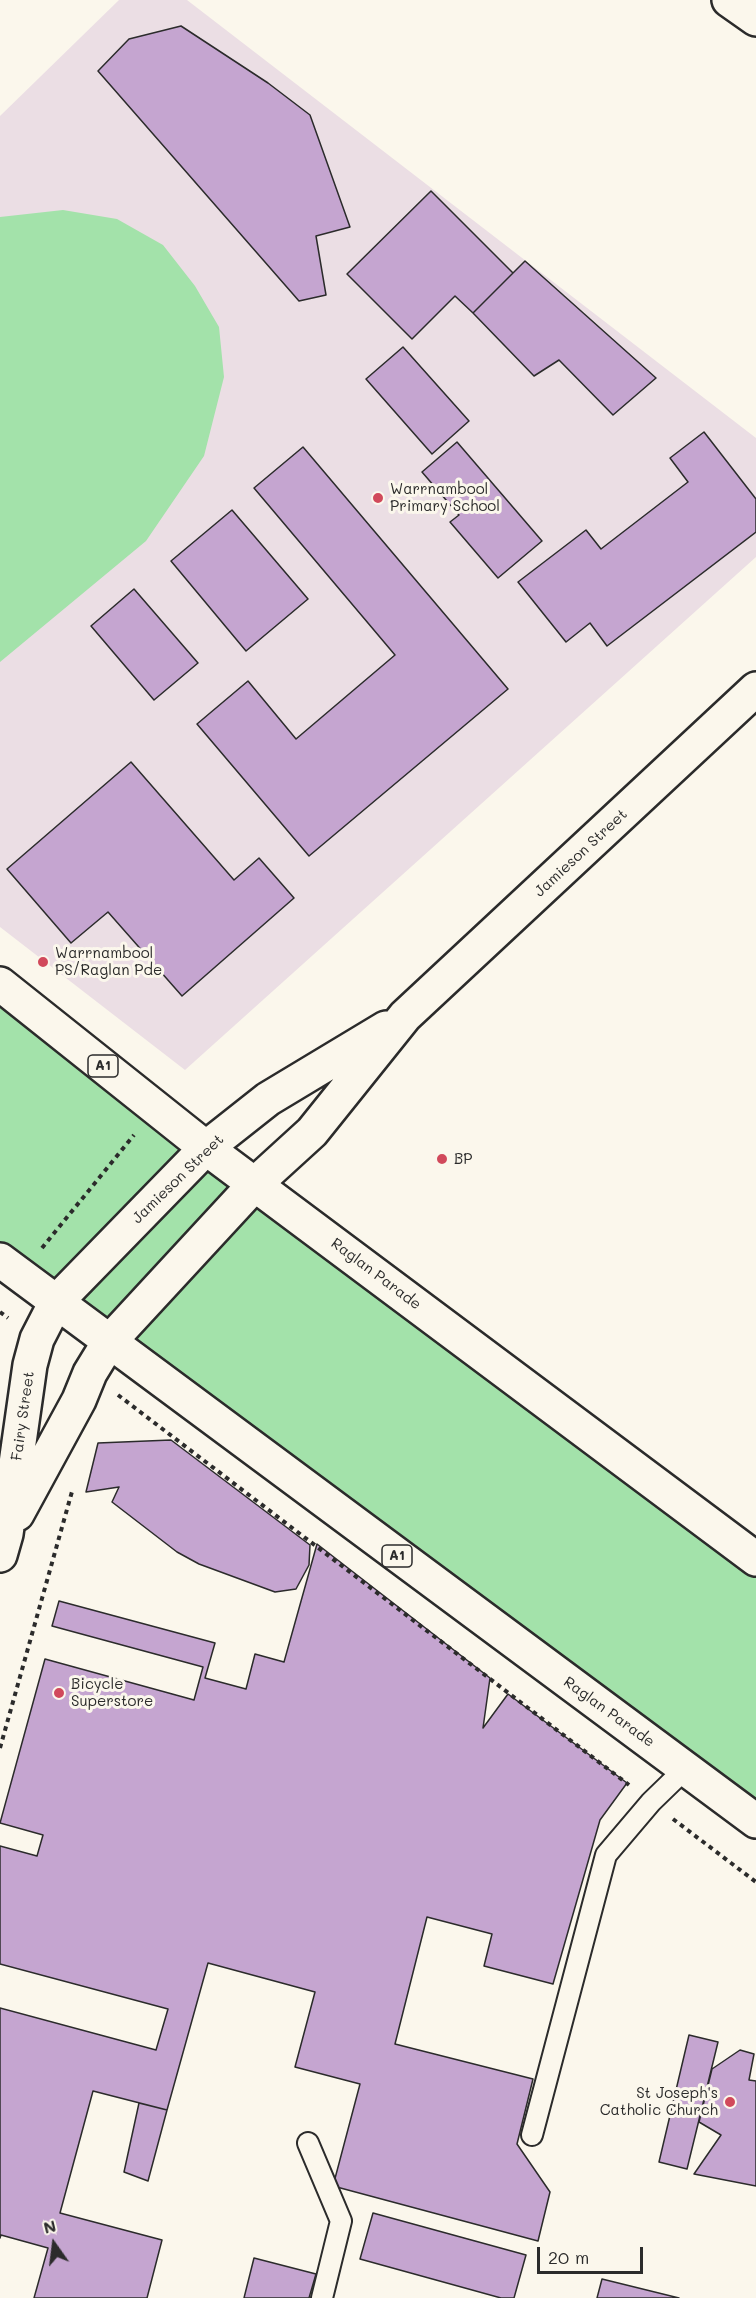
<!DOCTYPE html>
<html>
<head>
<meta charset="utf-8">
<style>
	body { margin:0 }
	#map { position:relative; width:756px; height:2298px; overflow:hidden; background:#fbf7ec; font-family:Mali,sans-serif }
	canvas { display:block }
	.north { position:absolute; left:24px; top:2214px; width:60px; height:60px; -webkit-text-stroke:4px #fbf7ec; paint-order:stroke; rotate:346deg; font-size:16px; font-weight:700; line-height:24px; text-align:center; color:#2b2b2b }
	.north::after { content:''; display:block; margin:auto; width:21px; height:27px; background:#2b2b2b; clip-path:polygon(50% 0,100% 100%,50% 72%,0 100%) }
	.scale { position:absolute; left:537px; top:2247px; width:106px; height:27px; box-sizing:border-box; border:3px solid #2b2b2b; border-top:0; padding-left:8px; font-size:18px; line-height:21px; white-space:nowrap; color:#2b2b2b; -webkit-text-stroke:4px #fbf7ec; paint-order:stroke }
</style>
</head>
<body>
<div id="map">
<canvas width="756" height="2298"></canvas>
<div class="north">N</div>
<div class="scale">20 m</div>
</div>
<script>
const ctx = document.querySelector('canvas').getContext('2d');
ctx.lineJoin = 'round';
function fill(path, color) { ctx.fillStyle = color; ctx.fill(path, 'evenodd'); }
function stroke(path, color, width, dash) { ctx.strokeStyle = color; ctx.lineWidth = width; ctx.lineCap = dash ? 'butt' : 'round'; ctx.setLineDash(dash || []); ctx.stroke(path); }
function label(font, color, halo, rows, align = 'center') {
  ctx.font = font + ' Mali,sans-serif'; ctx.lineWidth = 6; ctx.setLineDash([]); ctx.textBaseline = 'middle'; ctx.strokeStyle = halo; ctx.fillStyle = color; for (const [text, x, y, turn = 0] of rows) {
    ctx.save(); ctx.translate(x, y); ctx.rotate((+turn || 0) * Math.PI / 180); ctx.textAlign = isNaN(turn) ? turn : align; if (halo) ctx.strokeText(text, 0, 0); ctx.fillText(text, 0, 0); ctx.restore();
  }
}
const built = new Path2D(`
	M119,0h68l569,438v119l-571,513 -185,-143v-811z`);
const green = new Path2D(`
	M63,210l54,9 46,26 32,41 24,41 5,50 -20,79 -58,85 -146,121v-445z
	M0,984l756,575v261l-756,-560z`);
const building = new Path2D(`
	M181,26l87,57 42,32 40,112 -34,9 10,59 -27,6 -201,-230 31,-32z
	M431,191l82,82 -40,40 -18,-17 -43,43 -65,-65z
	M525,261l131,117 -43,37 -54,-55 -25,16 -61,-63z
	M403,347l66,74 -37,33 -66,-75z
	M704,432l52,67v33l-149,114 -17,-23 -24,19 -48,-60 68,-52 15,19 87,-67 -18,-24z
	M457,442l85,99 -44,37 -48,-56 9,-7 -37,-43z
	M303,447l205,242 -199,167 -112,-132 51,-43 48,58 99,-84 -141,-167z
	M232,510l76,89 -62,52 -75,-90z
	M134,589l64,74 -44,37 -63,-74z
	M131,762l103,118 25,-22 35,40 -112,98 -74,-84 -37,31 -64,-74z
	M171,1440l139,105 -1,20 -13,24 -21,3 -76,-28 -22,-12 -65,-50 7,-15 -33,5 12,-49z
	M317,1544l173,134 -7,50 25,-34 119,89 -27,37 -47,164 -69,-18 8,-32 -65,-17 -32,127 138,35 -16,65 33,48 -12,49 -205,-55 27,-102 -65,-17 20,-75 -107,-29 -41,147 -74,-19 -33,122 102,27 -15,58h-113l14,-50 -47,-13 -1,3v-230l156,42 12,-41 -168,-45v-118l37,10 6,-21 -43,-12 45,-164 149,41 9,-33 -151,-41 7,-25 156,42 -10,35 41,11 9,-35 29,8z
	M689,2035l29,7 -31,127 -28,-7z
	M740,2050l14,4 -5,26 7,1v105l-62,-12 27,-39 -22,-13 13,-53z
	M139,2103l28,7 -19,71 -24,-9z
	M373,2213l153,42 -12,43h-13l-141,-39z
	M254,2258l62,16 -7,24h-65z
	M602,2279l77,19h-82z`);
const path = new Path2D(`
	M42,1248l92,-113
	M0,1312l8,6
	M118,1395l511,390
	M0,1748l73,-260
	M673,1819l83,63`);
const lane = new Path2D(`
	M532,2135l74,-280 45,-53 34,-33
	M308,2143l33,78 -19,77`);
const street = new Path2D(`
	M729,0l27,19
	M17,1514l62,-114 11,-27 19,-31
	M0,1555l6,-21 24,-169 7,-26 19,-37`);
const secondary = new Path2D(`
	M56,1302l150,-154 62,-49 118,-71
	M109,1342l146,-158 57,-52 93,-116 351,-327`);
const highway = new Path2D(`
	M0,984l206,164 550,411
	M0,1260l756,561`);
const markers = [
	[378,498,6,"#d1495b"],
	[43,962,6,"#d1495b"],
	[442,1159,6,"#d1495b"],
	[59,1693,6,"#d1495b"],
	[730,2102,6,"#d1495b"]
];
const shields = [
	[103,1066,30],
	[397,1556,30]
];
const shieldNames = [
	["A1",103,1066],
	["A1",397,1556]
];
const poiNames = [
	["Warrnambool",390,489],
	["Primary School",390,506],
	["Warrnambool",55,953],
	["PS/Raglan Pde",55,970],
	["BP",454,1159],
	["Bicycle",71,1684],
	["Superstore",71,1701],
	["St Joseph's",718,2093,"right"],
	["Catholic Church",718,2110,"right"]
];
const streetNames = [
	["Jamieson Street",581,853,-43],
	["Jamieson Street",178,1179,-44],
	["Raglan Parade",376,1274,37],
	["Fairy Street",23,1416,-82],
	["Raglan Parade",609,1712,36]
];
fill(built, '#ebdee4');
fill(green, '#a3e2aa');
fill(building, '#c5a5d0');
stroke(building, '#2b2b2b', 1.5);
stroke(lane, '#2b2b2b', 24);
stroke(street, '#2b2b2b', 38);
stroke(secondary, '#2b2b2b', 38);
stroke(highway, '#2b2b2b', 38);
stroke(path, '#2b2b2b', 4, [4.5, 4.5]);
stroke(lane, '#fbf7ec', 20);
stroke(street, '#fbf7ec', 33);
stroke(secondary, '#fbf7ec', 33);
stroke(highway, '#fbf7ec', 33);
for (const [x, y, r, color] of markers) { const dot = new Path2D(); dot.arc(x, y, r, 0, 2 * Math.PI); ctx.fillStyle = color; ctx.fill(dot); stroke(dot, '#fbf7ec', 2); }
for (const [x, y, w] of shields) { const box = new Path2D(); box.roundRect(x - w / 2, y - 11, w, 22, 4.5); ctx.fillStyle = '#fbf7ec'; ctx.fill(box); stroke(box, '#2b2b2b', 1.5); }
label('bold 14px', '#2b2b2b', null, shieldNames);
label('15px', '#2b2b2b', '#fbf7ec', poiNames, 'left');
label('15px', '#2b2b2b', '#fbf7ec', streetNames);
</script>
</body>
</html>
